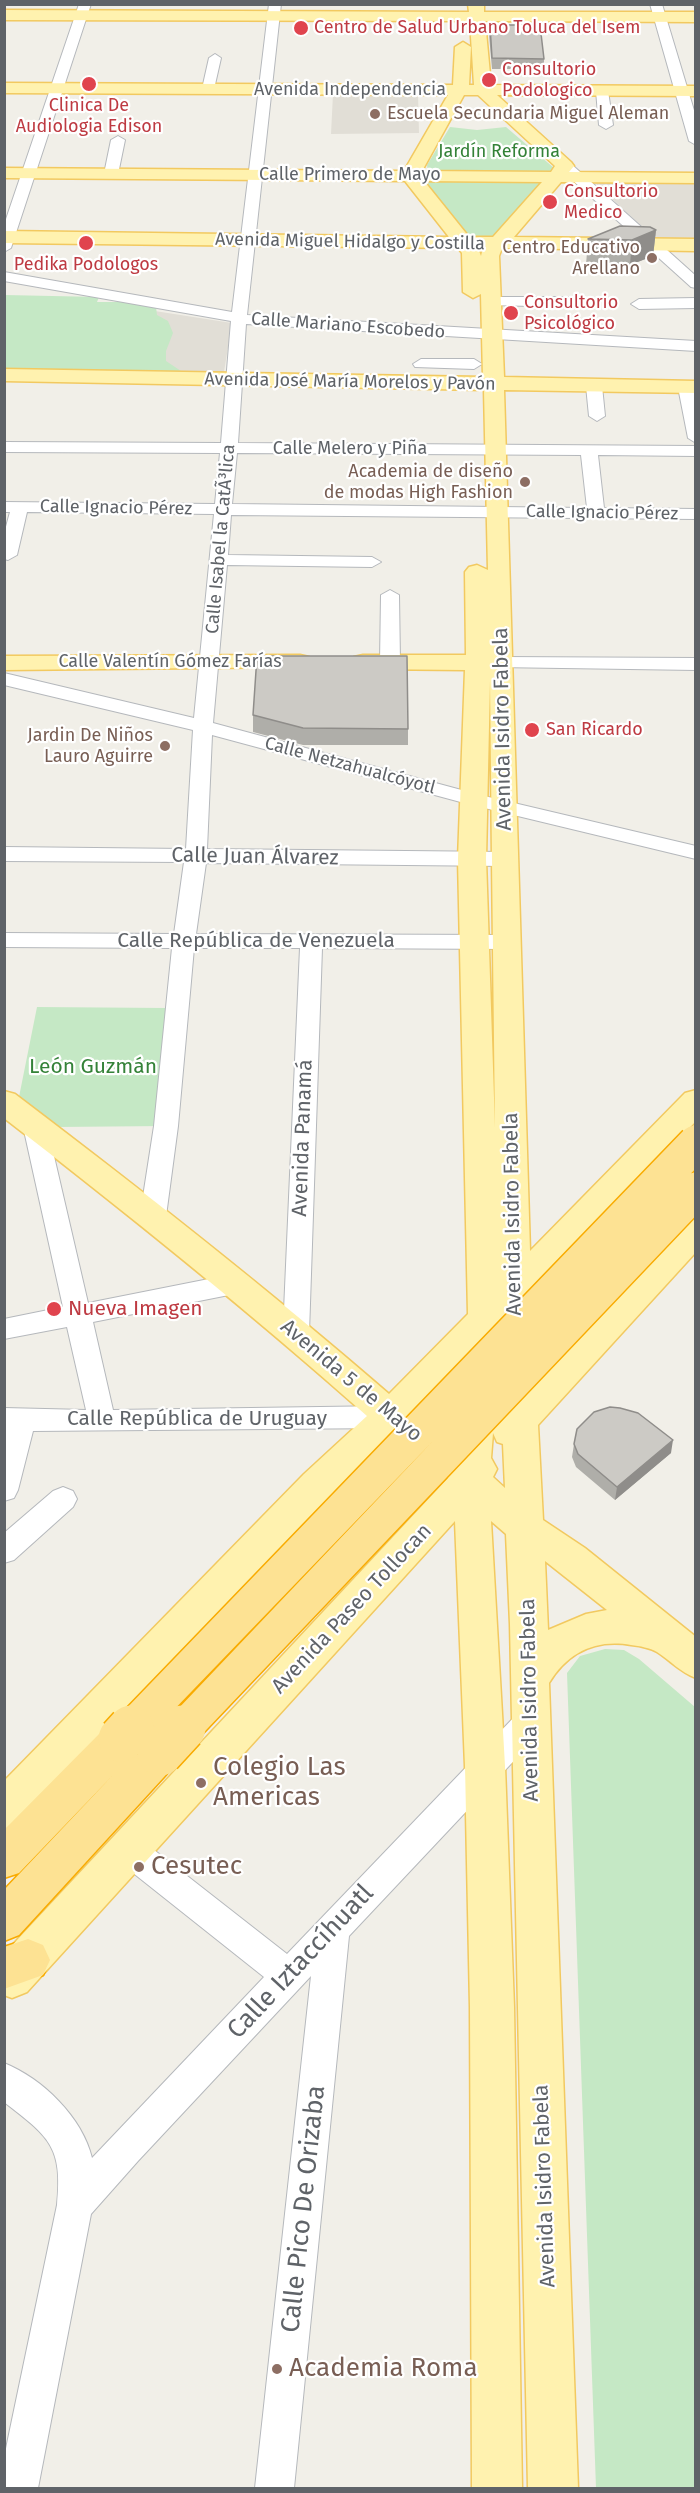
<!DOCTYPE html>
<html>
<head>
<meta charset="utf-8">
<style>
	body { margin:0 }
	#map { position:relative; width:700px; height:2493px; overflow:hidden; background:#f1efe8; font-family:"Fira Sans",sans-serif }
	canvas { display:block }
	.frame { position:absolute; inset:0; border:6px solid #5f6368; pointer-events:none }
</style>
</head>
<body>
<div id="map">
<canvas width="700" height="2493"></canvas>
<div class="frame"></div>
</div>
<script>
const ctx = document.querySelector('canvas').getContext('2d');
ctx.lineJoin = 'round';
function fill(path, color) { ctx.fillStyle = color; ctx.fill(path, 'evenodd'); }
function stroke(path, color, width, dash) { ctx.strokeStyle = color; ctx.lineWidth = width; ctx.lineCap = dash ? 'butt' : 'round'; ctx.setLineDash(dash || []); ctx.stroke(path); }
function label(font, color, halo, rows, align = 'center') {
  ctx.font = font + ' "Fira Sans",sans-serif'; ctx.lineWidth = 4.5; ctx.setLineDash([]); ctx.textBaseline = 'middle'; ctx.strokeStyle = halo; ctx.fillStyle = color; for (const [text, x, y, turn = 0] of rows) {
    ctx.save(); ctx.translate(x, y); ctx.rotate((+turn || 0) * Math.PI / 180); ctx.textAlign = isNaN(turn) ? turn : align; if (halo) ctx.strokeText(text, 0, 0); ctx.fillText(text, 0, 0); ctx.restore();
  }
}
const education = new Path2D(`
	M333,94h85l1,39 -88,1z
	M595,183h101l-1,57 -32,-1 -12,-4z
	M97,302l135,21 -9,55 -218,-7z`);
const green = new Path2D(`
	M450,127l27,3 29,-3 48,41v4l-6,3 -120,-3 -1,-7z
	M547,179l-49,59h-29l-45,-58z
	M5,295l94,2 -2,5h31l28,5 1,8 11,6 5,12 -7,18v10l21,14 -182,-3z
	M37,1007l129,1v118l-110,1 -37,-30z
	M605,1649l19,1 15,9 56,48v781h-99l-29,-815 13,-17z`);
const minor = new Path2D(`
	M79,4h12l-80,244 -7,4v-27z
	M269,4h12l-34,311 449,26v10l-450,-27 -8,119 458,3v10l-98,-1 6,53 92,1v10l-465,-4 -3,40 144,2 9,5 -9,5 -145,-2 -14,158 267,72 216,51v13l-228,-55 -256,-69 -5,114 298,3 7,2 4,5 -4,5 -7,2 -299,-3 -10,71 312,1 8,2 3,5 -3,5 -8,2 -186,-1 -13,385 -4,7 -9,3 -9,-3 -4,-7 17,-385h-106l-16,178 -12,90 -4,7 -9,2 -9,-2 -4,-7 14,-90 18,-178 -168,-1v-14l170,1 10,-72 -180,-1v-14l182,2 7,-119 -189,-45v-12l190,45 20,-204 -187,-2 -10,43 -9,5 -4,-1v-25l6,-22h-6v-10l211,2 5,-51 -216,-1v-10l217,1 10,-122 -227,-40v-9l228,40zM237,453l344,2 6,53 -355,-4z
	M650,4h12l34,113v28l-7,-4z
	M215,54l6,4 -7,31 -6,4 -6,-4 7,-31z
	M602,87l6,4 5,34 -7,4 -7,-4 -3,-34z
	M118,136l7,4 -7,34 -7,4 -7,-4 7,-34z
	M565,162l5,1 126,113v12l-5,-1 -131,-118 -2,-3z
	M491,297h89l8,5 -8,5 -94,-2 -3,-3 3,-3z
	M696,298v10l-57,1 -8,-5 8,-5z
	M421,359h53l8,5 -8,5 -59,-2 -2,-3z
	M594,381l8,5 3,30 -8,5 -8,-5 -3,-30z
	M686,382l6,2 4,10v49l-8,-5 -10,-51z
	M390,590l9,5 1,67 -10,6 -10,-6 1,-67z
	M502,657l194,1v12l-201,-3 -3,-4z
	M35,1117l9,3 3,6 41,177 146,-29 9,3 4,7 -4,7 -9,3 -141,28 20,88 276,-4 10,3 4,8 -4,8 -10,3 -356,3 -15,59 -4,8 -10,3v-93l82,2 -19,-83 -63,12v-20l59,-12 -40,-181 3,-6z
	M63,1487l10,4 4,8 -4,8 -59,53 -10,3v-30l49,-42z
	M530,1708l11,4 4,10 -4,10 -192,204 -55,552h-39l56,-512 -173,185 -47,53 -53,274h-34v-30l53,-253c6,-59 -8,-68 -53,-103v-39c39,16 78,54 88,95l172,-181 -146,-116 -5,-11 5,-11 11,-4 11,4 147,115 232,-242z`);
const major = new Path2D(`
	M468,4h16v8h212v10l-211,-1 6,64 205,1v10l-199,-1 74,67 3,4 -5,6 127,1v10l-135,-1 -47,55 182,2v12l-194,-3 -3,8 5,121 192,4v12l-192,-3 26,861 155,-158 11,-3v31l-165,171 5,89 148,-160 12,-3v34l-158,173 5,95 42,28 111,89v41c-16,-6 -25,-17 -39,-26 -7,-4 -17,-6 -26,-7 -35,-6 -63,7 -82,38l29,805h-50l-18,-864 -4,-90 -15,-13 14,245 9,241 8,481h-50l-2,-481 -5,-241 -10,-245 -428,471 -15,6 -8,-3v-41l444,-476 -3,-5 5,-10 5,-2 9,-99 -51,53 12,16 -5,10 -13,4 -17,-7 -60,58 -311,327 -15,6v-48l300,-307 63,-58c-117,-104 -239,-202 -363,-298v-27l11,3c128,97 253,195 374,300l79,-80 -10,-455 7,-189 -102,-1 -9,-2 -3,-5 3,-5 9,-2h103l-1,-83 4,-5 8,-2 11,5 -4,-180 -480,-9v-12l479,8 -2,-83 -8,4 -10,-6 -1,-39 -4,-5 -454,-5v-12l445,6 -44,-56 -401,-3v-10l400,3 44,-76 -444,-2v-10l449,2 2,-38 8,-5 8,5 -2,38h5l-4,-64 -466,-1v-10l465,2zM464,95h14l77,71 -4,6 -129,-1zM424,181l118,1 -49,55h-24zM478,248h5l-2,8zM490,681l5,447 -9,-269zM499,1349l3,68 -9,13zM493,1433l4,9 6,2 2,44 -12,-11 4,-8 -6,-11zM545,1561l62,49 -21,4 -38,16z
	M300,655l9,2 3,5 -3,5 -305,3v-14z`);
const highway = new Path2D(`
	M121,1721l14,5 6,13 -5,12 10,-11 14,-5 14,5 6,13 -6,13 -155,169 -15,6v-51l110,-116 -95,99 -15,5v-48l103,-104z
	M28,1939l15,6 7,15 -7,15 -39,14v-42z`);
const highwayBridgeFar1 = new Path2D(`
	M130,1730l566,-587
	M182,1730l514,-540`);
const highwayBridge = new Path2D(`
	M121,1739l10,-11
	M160,1753l23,-25`);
const wall = new Path2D(`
	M490,25l54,34v10h-52l-3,-34z
	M656,230l-3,26 -23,9h-44l2,-26z
	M253,715l155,14v16h-105l-50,-13z
	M574,1444l97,9 -56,47 -39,-33 -4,-10z`);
const shadedWall = new Path2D(`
	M656,230l-3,26 -23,9 2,-25z
	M673,1440l-2,13 -56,47 2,-13z`);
const building = new Path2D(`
	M490,25h50l4,34 -52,-1z
	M620,226l30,1 6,3 -24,10 -44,-1z
	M257,656h150l1,73 -105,-1 -50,-13z
	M610,1407l10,1 18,5 35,27 -56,47 -39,-33 -4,-10 3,-15 17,-17z`);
const markers = [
	[301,28,8,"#e0444e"],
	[489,80,8,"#e0444e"],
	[89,84,8,"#e0444e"],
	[375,114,6,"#8d6e63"],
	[550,202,8,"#e0444e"],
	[86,243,8,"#e0444e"],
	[652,258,6,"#8d6e63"],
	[511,313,8,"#e0444e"],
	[525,482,6,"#8d6e63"],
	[532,730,8,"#e0444e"],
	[165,746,6,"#8d6e63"],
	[54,1309,8,"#e0444e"],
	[201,1783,6,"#8d6e63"],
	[139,1867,6,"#8d6e63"],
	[277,2369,6,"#8d6e63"]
];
const farHealthnames = [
	["Centro de Salud Urbano Toluca del Isem",314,28],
	["Consultorio",502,70],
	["Podologico",502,91],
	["Clinica De",89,106,"center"],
	["Audiologia Edison",89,127,"center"],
	["Consultorio",564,192],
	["Medico",564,213],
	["Pedika Podologos",86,265,"center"],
	["Consultorio",524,303],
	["Psicológico",524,324],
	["San Ricardo",546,730]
];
const farStreetnames = [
	["Avenida Independencia",350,90],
	["Calle Primero de Mayo",350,175],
	["Avenida Miguel Hidalgo y Costilla",350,242,1],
	["Calle Mariano Escobedo",348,326,4],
	["Avenida José María Morelos y Pavón",350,382,1],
	["Calle Melero y Piña",350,449],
	["Calle Ignacio Pérez",116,508,1],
	["Calle Ignacio Pérez",602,513,1],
	["Calle Isabel la CatÃ³lica",221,539,-85],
	["Calle Valentín Gómez Farías",170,662],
	["Calle Netzahualcóyotl",350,766,15]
];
const farEducationnames = [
	["Escuela Secundaria Miguel Aleman",387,114,"left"],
	["Centro Educativo",640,248],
	["Arellano",640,269],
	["Academia de diseño",513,472],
	["de modas High Fashion",513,493],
	["Jardin De Niños",153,736],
	["Lauro Aguirre",153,757]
];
const farParknames = [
	["Jardín Reforma",499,152]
];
const streetNames = [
	["Avenida Isidro Fabela",503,729,-91],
	["Calle Juan Álvarez",255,857,1],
	["Calle República de Venezuela",256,941],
	["Avenida Panamá",303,1138,-88],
	["Avenida Isidro Fabela",513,1214,-91],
	["Avenida 5 de Mayo",351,1381,40],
	["Calle República de Uruguay",197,1419],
	["Avenida Paseo Tollocan",352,1609,-47],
	["Avenida Isidro Fabela",530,1700,-91],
	["Avenida Isidro Fabela",545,2186,-92]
];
const parkNames = [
	["León Guzmán",93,1067]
];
const healthNames = [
	["Nueva Imagen",68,1309]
];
const nearEducationnames = [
	["Colegio Las",213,1768],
	["Americas",213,1798],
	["Cesutec",151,1867],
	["Academia Roma",289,2369]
];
const nearStreetnames = [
	["Calle Iztaccíhuatl",301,1962,-47],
	["Calle Pico De Orizaba",304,2209,-84]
];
fill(education, '#e1ded6');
fill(green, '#c5e8c5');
stroke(minor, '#b5b8bc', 2);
stroke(major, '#f2c960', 3);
stroke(highway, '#f9ab00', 3);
fill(minor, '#fff');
fill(major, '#fff2af');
fill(highway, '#fde293');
stroke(highwayBridgeFar1, '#f9ab00', 38, []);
stroke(highwayBridge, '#f9ab00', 48, []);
stroke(highwayBridgeFar1, '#fde293', 35);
stroke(highwayBridge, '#fde293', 45);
fill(wall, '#afaea9');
fill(shadedWall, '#8f8d8a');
fill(building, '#cccac5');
stroke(building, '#8f8d8a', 1.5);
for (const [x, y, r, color] of markers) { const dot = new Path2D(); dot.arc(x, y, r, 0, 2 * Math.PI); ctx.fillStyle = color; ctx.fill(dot); stroke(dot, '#fff', 2); }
label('18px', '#be3a42', '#fff', farHealthnames, 'left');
label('18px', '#5f6368', '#fff', farStreetnames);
label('18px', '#785e54', '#fff', farEducationnames, 'right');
label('18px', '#348238', '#fff', farParknames);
label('21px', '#5f6368', '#fff', streetNames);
label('21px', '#348238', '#fff', parkNames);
label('21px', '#be3a42', '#fff', healthNames, 'left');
label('26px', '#785e54', '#fff', nearEducationnames, 'left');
label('26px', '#5f6368', '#fff', nearStreetnames);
</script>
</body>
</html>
